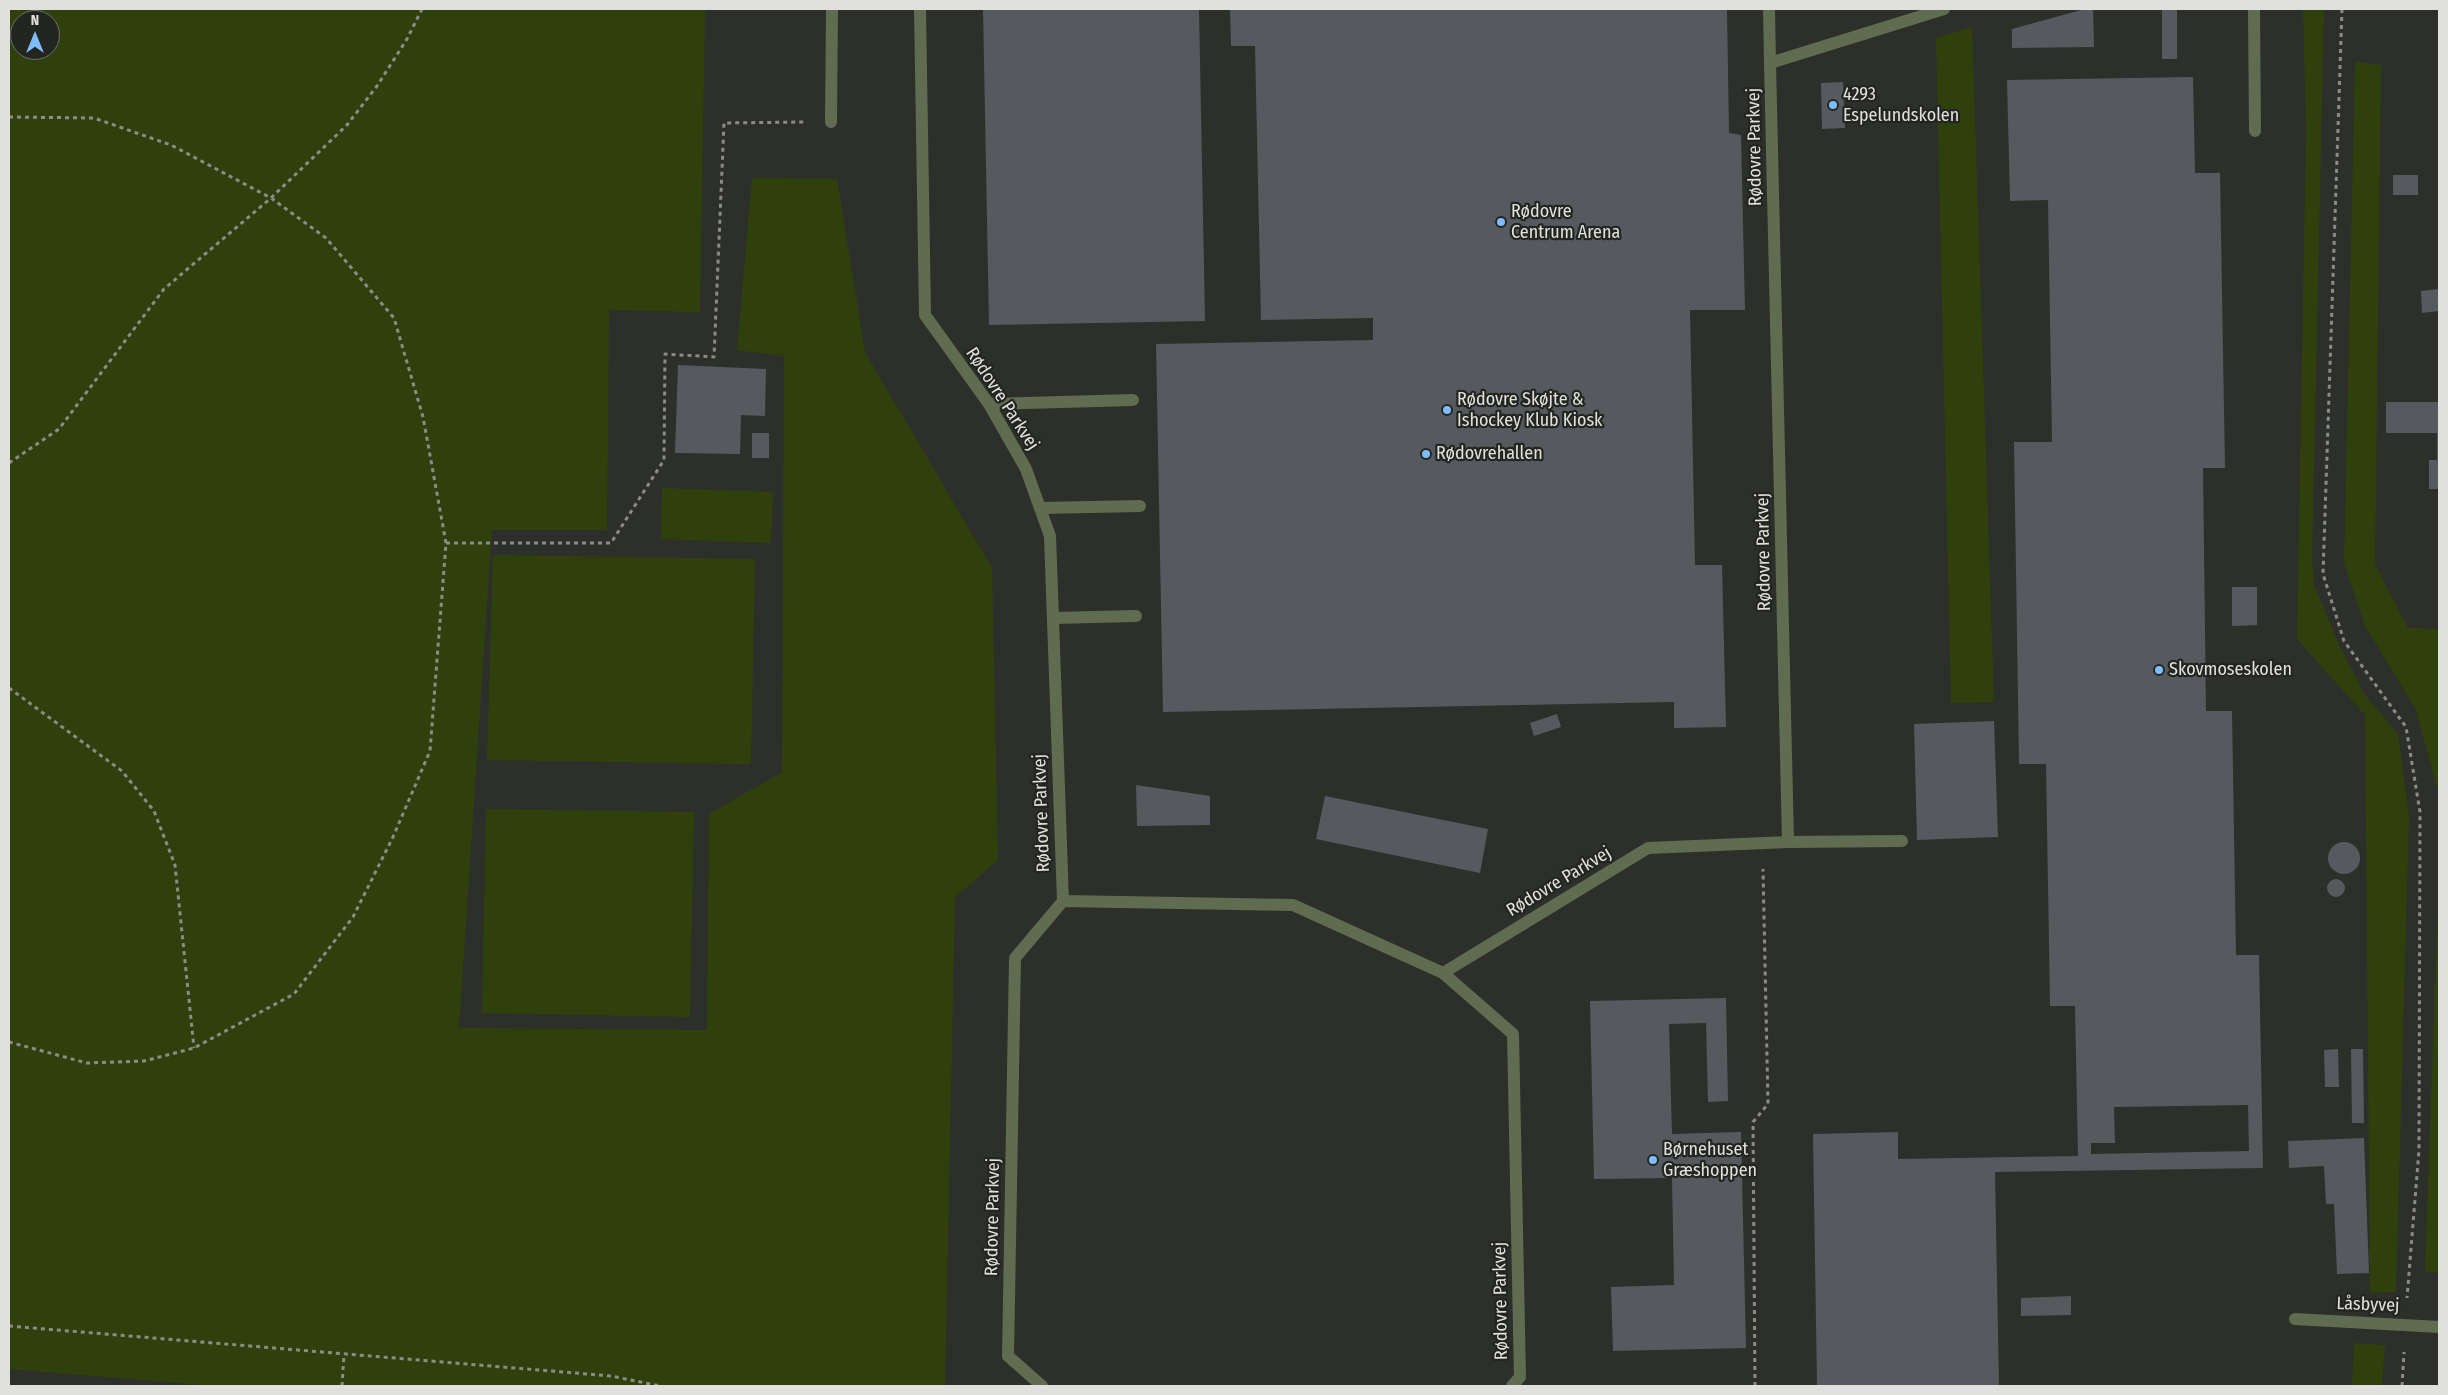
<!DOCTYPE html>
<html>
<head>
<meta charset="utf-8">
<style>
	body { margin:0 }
	#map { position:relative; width:2448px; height:1395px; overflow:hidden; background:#2d2f2a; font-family:"Fira Sans Condensed",sans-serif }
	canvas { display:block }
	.frame { position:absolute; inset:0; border:10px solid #e0e1de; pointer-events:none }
	.north { position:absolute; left:10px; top:10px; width:50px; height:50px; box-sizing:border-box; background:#232521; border:1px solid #6f706d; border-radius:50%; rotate:0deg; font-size:14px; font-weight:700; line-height:20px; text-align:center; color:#e0e1de }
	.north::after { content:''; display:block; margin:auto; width:18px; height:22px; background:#7ebdf9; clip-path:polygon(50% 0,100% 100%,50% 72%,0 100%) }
</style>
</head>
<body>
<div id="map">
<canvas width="2448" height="1395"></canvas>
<div class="frame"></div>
<div class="north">N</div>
</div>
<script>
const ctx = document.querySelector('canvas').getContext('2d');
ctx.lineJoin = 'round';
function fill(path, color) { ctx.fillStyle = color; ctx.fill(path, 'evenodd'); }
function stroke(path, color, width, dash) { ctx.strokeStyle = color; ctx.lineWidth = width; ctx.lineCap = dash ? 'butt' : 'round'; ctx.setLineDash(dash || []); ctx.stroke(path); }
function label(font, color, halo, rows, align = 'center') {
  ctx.font = font + ' "Fira Sans Condensed",sans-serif'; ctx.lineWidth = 4.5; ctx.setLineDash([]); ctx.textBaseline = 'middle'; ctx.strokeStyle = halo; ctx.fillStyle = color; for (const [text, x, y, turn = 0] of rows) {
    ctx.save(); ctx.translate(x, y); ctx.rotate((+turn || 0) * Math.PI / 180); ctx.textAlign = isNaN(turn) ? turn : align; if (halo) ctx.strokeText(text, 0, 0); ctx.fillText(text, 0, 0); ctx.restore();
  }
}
const green = new Path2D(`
	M9,9h696l-5,303 -91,-2 -2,220h-115l-33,498 248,2 2,-216 73,-42 2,-416 -47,-6 15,-172 85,1 28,173 127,216 6,292 -43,37 -10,489h-730l-206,-17zM20,20h30v30h-30z
	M2303,9h21l-12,549 2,27 25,60 26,50 33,39 11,82 -13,476 -26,1 -5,-578 -68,-76 9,-508z
	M1972,27l22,675 -43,1 -15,-665z
	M2355,62l26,3 -6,499 33,64 31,1v166l-23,-85 -51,-84 -21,-63z
	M662,488l111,4 -2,51 -110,-4z
	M493,555l262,4 -4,205 -264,-4z
	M486,809l208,3 -4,205 -208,-4z
	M2439,873v400l-14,-2z
	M2354,1343l31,2 -3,41h-30z`);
const building = new Path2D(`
	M983,9h216l6,312 -216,4z
	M1230,9h497l2,124 12,2 4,175h-55l5,255h27l4,162 -52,1v-26l-511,10 -7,-368 217,-4v-22l-112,2 -6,-274h-24z
	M2085,9h8l1,38 -82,1v-19z
	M2162,9h15v50h-15z
	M2193,77l2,96h25l5,295h-22l3,243h26l4,244h23l4,213 -268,4 4,214h-182l-4,-252 85,-2v27l180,-3 -3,-150h-25l-4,-242h-27l-5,-322h38l-4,-242 -38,1 -3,-121zM2248,1105l1,46 -158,3v-11h24l-1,-36z
	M1843,82l2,46 -23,1 -1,-46z
	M2393,175h25v20h-25z
	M2439,289v22l-17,2 -1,-22z
	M678,365l88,4 -1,47 -24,-1 -1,39 -65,-1z
	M2386,402h53v87h-10v-29h8v-27h-51z
	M752,433h17v25h-17z
	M2232,587h25v38l-25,1z
	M1557,714l4,13 -27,9 -4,-13z
	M1994,721l4,116 -81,3 -3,-116z
	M1136,785l74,11v29l-73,1z
	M1325,796l163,33 -8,44 -164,-34z
	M2328 858a16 16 0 1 1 32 0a16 16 0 1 1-32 0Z
	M2327 888a9 9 0 1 1 18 0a9 9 0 1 1-18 0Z
	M1726,998l2,103 -20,1 -2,-79 -37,1 3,110 69,-2 5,216 -133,3 -2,-64 63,-2 -2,-107 -78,1 -4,-178z
	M2338,1049l1,38h-14l-1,-37z
	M2351,1049h12l1,74h-12z
	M2364,1138l5,135 -32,1 -3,-70h-8l-2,-38 -35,2 -1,-27z
	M2071,1296v19l-50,1v-18z`);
const path = new Path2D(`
	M2342,9l-19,565 21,67 62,86 14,85 -1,338 -12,148
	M9,117l85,1 77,27 100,53 55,40 68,80 29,99 23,126 -16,208 -37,86 -40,80 -59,77 -100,54 -50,13 -57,2 -78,-21
	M9,463l50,-34 105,-140 107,-91 76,-73 30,-39 30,-47 15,-30
	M446,543h165l53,-83 1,-106 49,3 10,-234 81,-1
	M9,688l113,83 32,40 21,54 19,183
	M9,1326l602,50 49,10
	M342,1386l2,-32
	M1755,1386l-2,-264 15,-18 -5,-235
	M2402,1386l2,-34`);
const lane = new Path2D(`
	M1769,9l1,54
	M2254,9l1,122
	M831,122l1,-113
	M989,404l144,-4
	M1040,508l100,-2
	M1053,618l83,-2
	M1788,842l114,-1
	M1443,973l205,-125 140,-6 -18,-779 174,-54`);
const street = new Path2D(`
	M920,9l5,306 64,89 37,65 24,67 13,365 -48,57 -7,398 34,30
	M1063,901l230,4 150,68 70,61 7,343 -8,9
	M2295,1319l144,8`);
const markers = [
	[1833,105,5,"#7ebdf9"],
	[1501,222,5,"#7ebdf9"],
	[1447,410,5,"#7ebdf9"],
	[1426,454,5,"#7ebdf9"],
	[2159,670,5,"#7ebdf9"],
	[1653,1160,5,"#7ebdf9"]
];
const poiNames = [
	["4293",1843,95],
	["Espelundskolen",1843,116],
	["Rødovre",1511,212],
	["Centrum Arena",1511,233],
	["Rødovre Skøjte &",1457,400],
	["Ishockey Klub Kiosk",1457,421],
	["Rødovrehallen",1436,454],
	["Skovmoseskolen",2169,670],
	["Børnehuset",1663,1150],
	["Græshoppen",1663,1171]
];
const streetNames = [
	["Rødovre Parkvej",1755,147,-91],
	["Rødovre Parkvej",1002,399,57],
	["Rødovre Parkvej",1764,552,-91],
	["Rødovre Parkvej",1042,813,-92],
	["Rødovre Parkvej",1559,882,-31],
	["Rødovre Parkvej",993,1217,-89],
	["Rødovre Parkvej",1501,1301,-91],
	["Låsbyvej",2368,1305,2]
];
fill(green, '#30400d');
fill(building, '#565a5e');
stroke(path, '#8b8c88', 3, [4, 4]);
stroke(lane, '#606c50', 12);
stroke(street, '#606c50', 12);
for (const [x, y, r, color] of markers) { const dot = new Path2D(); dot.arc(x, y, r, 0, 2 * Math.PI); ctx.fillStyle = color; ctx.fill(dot); stroke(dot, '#232521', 2); }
label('18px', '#e0e1de', '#232521', poiNames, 'left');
label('18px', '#e0e1de', '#232521', streetNames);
</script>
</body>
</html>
